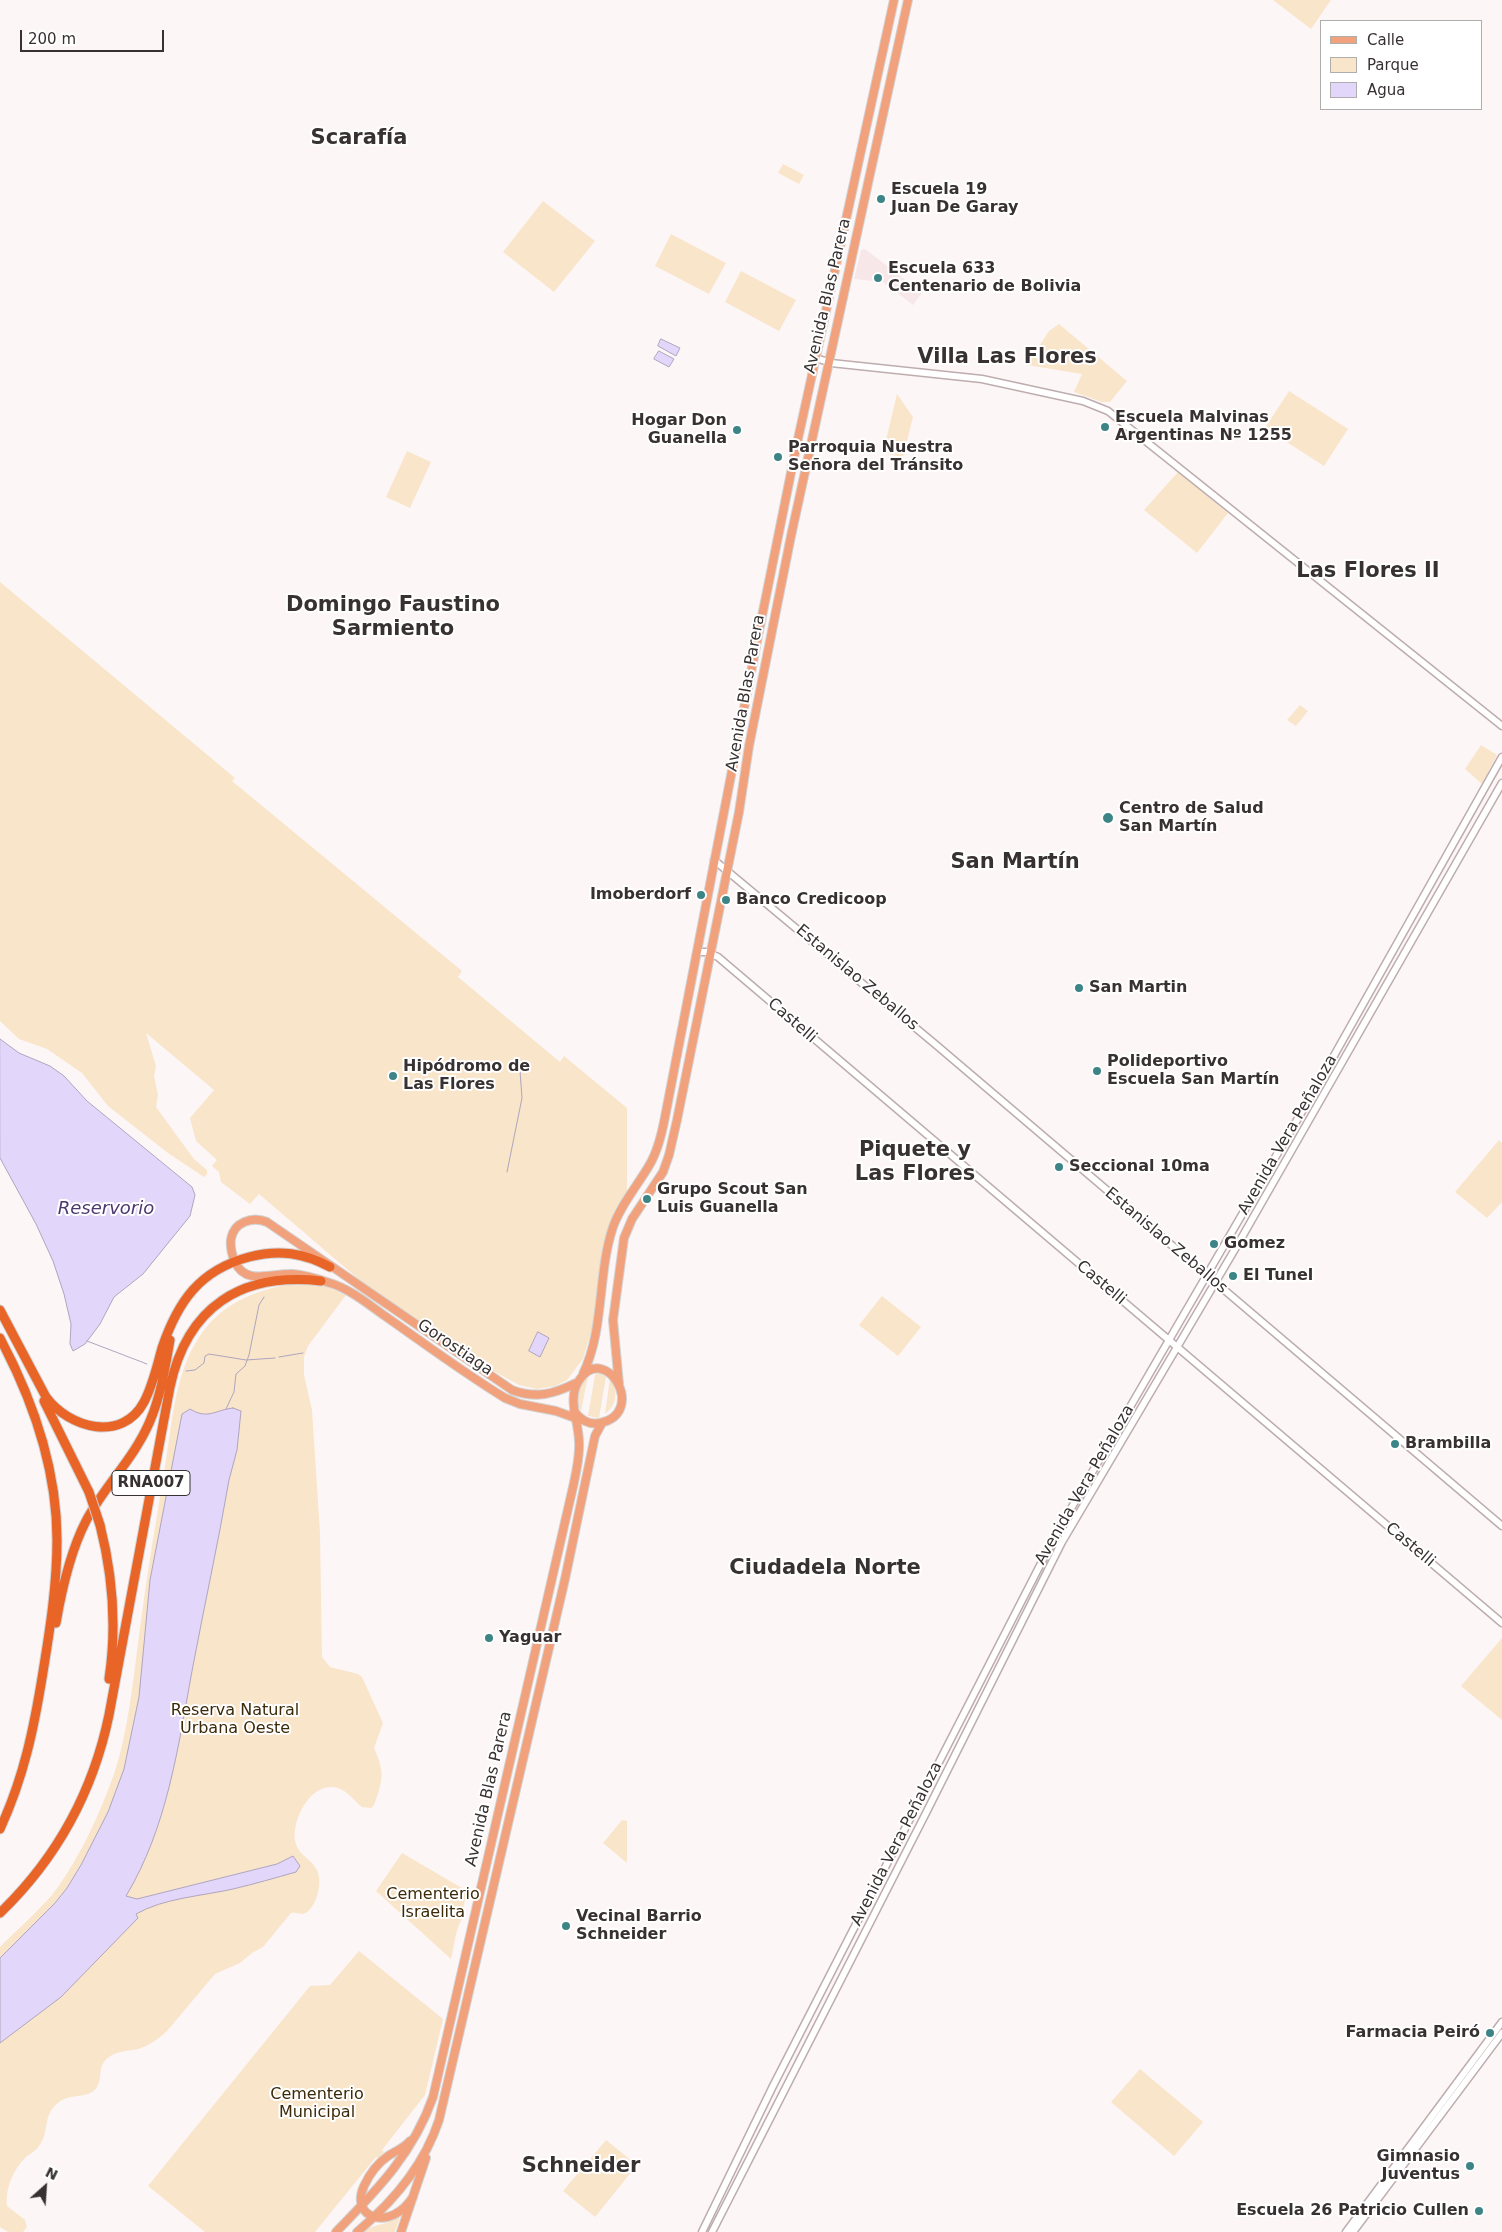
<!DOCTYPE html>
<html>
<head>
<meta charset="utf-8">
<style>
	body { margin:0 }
	#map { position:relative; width:1502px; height:2232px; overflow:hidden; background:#fdf6f7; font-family:"DejaVu Sans",sans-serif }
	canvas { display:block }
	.legend { position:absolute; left:1320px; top:20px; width:162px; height:90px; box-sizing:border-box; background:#fff; border:1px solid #afadad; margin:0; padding:6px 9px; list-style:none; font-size:15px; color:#383132 }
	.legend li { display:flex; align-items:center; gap:10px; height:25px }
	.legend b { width:25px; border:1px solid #afadad }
	.north { position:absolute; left:20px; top:2162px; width:50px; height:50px; -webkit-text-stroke:4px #fff; paint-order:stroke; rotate:26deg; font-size:14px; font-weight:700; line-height:20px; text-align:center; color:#383132 }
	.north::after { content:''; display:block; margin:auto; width:18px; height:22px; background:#383132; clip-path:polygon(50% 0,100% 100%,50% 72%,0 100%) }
	.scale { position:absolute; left:20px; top:30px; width:144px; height:22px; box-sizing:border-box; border:2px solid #383132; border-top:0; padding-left:6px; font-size:15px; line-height:18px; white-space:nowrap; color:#383132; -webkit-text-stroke:4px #fff; paint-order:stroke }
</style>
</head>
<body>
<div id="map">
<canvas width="1502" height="2232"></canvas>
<ul class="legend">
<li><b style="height:6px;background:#f1a27d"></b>Calle</li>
<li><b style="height:14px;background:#f9e5ca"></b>Parque</li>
<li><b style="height:14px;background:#e2d7fa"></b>Agua</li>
</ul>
<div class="north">N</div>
<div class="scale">200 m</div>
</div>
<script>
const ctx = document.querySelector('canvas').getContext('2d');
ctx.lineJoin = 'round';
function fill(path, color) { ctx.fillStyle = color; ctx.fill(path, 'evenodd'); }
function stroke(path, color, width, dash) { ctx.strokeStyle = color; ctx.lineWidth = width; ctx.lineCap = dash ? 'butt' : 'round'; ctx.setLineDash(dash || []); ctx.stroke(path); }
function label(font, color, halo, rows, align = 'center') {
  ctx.font = font + ' "DejaVu Sans",sans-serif'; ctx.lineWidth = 4; ctx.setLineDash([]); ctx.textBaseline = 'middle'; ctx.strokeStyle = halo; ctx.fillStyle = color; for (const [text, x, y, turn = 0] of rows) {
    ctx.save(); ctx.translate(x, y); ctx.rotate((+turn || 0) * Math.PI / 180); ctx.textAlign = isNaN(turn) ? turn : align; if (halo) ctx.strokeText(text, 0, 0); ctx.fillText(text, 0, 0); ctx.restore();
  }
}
const built = new Path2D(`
	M865,249l57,44 -9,12 -30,-23 -29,-3 7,-29z`);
const green = new Path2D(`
	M1273,0h58l-20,29z
	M783,164l21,11 -5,9 -21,-11z
	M543,201l52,40 -41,51 -51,-40z
	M671,234l55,29 -17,31 -54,-28z
	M741,271l55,29 -17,31 -54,-29z
	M1059,324l68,57 -17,21h-8l-28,-10 8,-18 -55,-9 22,-34z
	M1289,391l59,38 -24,37 -59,-38z
	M897,394l16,23 -10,40 -20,-4z
	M407,451l24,11 -21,46 -24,-11z
	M1178,472l50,41 -31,40 -53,-43z
	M0,582l235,196 -3,3 230,190 -4,6 102,85 4,-6 63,52v83l-12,18 -6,15 -7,32 -8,66 -11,37 -16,21 -12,6 -18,3 -18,-4 -31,-17 -126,-86 -103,-88 -9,10 -29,-22 -2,-10 -7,-6 5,-6 -21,-19 -6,-23 24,-28 -68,-57 10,33 -2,10 4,19 -2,12 38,52 13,11v4l-3,3 -36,-24 -60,-47 -26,-33 -35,-24 -28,-10 -19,-18z
	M1300,705l8,6 -12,15 -9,-6z
	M1481,745l16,10 -15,29 -17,-15z
	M1499,1140l3,3v59l-15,16 -32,-26z
	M292,1284l33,2 21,9 -38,51 -4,11v18l8,35 8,123 2,124 8,10 28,7 4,3 21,46 -9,25c11,24 9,33 0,57l-3,3 -9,-1c-8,-6 -13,-15 -24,-19 -26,-8 -46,30 -43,52 3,22 31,18 23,53 -2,7 -7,19 -15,21 -4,0 -7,-2 -12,-1l-28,34 -11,6 -12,10 -25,11 -48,57c-9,8 -17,14 -29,18 -9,2 -21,2 -29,8 -12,8 -6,20 -12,30 -7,12 -26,6 -38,15 -18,14 -8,28 -20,44 -3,5 -10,8 -14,12 -12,12 -20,32 -18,48l18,14 2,7 -4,5h-15l-8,-5v-280c17,-17 36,-34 52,-52 27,-35 50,-85 64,-127 13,-42 18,-96 24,-140 7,-56 17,-112 26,-168 7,-44 10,-95 39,-131 21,-27 54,-40 87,-45z
	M882,1296l39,31 -23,29 -39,-31z
	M599,1373l7,4 -7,41 -11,-2 7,-41z
	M588,1376l-7,35c-8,-11 -2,-26 7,-35z
	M610,1378c8,13 8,26 -5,36z
	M1502,1638v82l-41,-34z
	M622,1820l5,1v42l-24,-20z
	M402,1853l65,38 -5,22 2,2c-9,14 -9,28 -13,44l-75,-68z
	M359,1951l84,68 -18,76 -43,55 2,2 -5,6 -3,-1 -61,75h-110l-57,-46 162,-200 20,-1z
	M1140,2069l63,53 -29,34 -63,-54z
	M606,2140l31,25 -42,52 -32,-26z
	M400,2217l-5,15h-34c12,-8 27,-7 39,-15z`);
const water = new Path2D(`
	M661,339l19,9 -4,8 -18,-10z
	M659,351l15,8 -5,8 -15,-8z
	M0,1039l19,14 31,13 14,10 23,25 105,86 3,8 -5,21 -47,58 -29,23 -14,27 -15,20 -12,7 -3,-7 1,-20 -7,-30 -11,-33 -17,-37 -36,-66z
	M538,1332l11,6 -9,19 -11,-6z
	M233,1408l8,3 -4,39 -8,30c-11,64 -25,127 -37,191 -14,77 -25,157 -66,225l11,3 140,-35 16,-8 7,10 -4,6c-21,6 -42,12 -63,17 -31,7 -69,9 -97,25l2,4 -77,79 -61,46v-85l55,-55 12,-15 14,-23 27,-53 16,-43 15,-72 11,-117 32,-166 8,-5c18,11 25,1 43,-1z`);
const stream = new Path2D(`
	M507,1172l15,-74 -2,-27
	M87,1341l60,23
	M279,1357l24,-4
	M186,1371l9,-1 9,-7 1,-7 4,-2 37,6 29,-2
	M226,1409l8,-17 2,-18 9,-8 4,-11 10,-50 5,-8`);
const secondary = new Path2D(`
	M816,358l15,5 151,16 101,22 25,10 394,315
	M714,860l221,184 567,482
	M697,952h10l11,5 784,666
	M702,2232l71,-146 282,-550 267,-459 180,-320
	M712,2232l214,-419 136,-271 176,-298 264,-461
	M1346,2232l156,-210
	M1353,2232l149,-199`);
const primary = new Path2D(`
	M583,1374c22,-46 14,-99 30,-147 8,-23 25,-42 37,-63 8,-14 12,-31 15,-47l92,-476 39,-193 98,-448
	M576,1383c-22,11 -40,16 -64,7l-245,-168c-15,-6 -33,0 -36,17 -1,8 1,16 4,23 11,24 36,11 58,12 12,1 25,5 37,9 20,6 38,21 55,33 40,28 79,57 120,82l15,6 36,7 22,8
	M619,1384l-6,-64 11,-82 8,-19 31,-47 6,-17 8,-35 62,-308 10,-66 42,-210 117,-536
	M410,2141c-6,7 -14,10 -22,15 -10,7 -19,19 -24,30 -15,33 27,46 49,11
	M336,2232c41,-42 77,-78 97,-135l140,-610c3,-14 7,-30 6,-45 0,-21 -13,-44 1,-63 26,-37 68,34 20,44 -12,2 -19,-3 -26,-12
	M357,2232c36,-30 67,-66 82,-112l126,-541 30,-143 7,-13
	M401,2232l25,-74`);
const highway = new Path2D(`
	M0,1310l46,87c23,31 76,46 98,5 9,-17 13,-36 18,-54 16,-47 38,-78 87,-91 30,-8 55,-4 81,10
	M0,1338c33,62 57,132 57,202 0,45 -7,89 -14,132 -9,56 -19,105 -43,157
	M44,1401l45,91
	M100,1525c13,51 17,101 9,154
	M56,1623c6,-35 14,-71 30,-102 19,-36 48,-62 64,-100 11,-26 15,-53 20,-81
	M0,1913c56,-54 93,-121 109,-198l61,-328c17,-80 71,-115 151,-106`);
const highwayBridge = new Path2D(`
	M89,1492l11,33`);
const markers = [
	[881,199,5,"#3c8485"],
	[878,278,5,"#3c8485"],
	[1105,427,5,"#3c8485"],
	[737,430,5,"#3c8485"],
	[778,457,5,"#3c8485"],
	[1108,818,6,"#3c8485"],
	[701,895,5,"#3c8485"],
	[726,900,5,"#3c8485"],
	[1079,988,5,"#3c8485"],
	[1097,1071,5,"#3c8485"],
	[393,1076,5,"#3c8485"],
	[1059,1167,5,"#3c8485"],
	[647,1199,5,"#3c8485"],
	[1214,1244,5,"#3c8485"],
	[1233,1276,5,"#3c8485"],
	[1395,1444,5,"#3c8485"],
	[489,1638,5,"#3c8485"],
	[566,1926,5,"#3c8485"],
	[1490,2033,5,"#3c8485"],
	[1470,2166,5,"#3c8485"],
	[1479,2211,5,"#3c8485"]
];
const shields = [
	[151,1483,78]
];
const shieldNames = [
	["RNA007",151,1483]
];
const poiNames = [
	["Escuela 19",891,190],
	["Juan De Garay",891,208],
	["Escuela 633",888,269],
	["Centenario de Bolivia",888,287],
	["Escuela Malvinas",1115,418],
	["Argentinas Nº 1255",1115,436],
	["Hogar Don",727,421,"right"],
	["Guanella",727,439,"right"],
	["Parroquia Nuestra",788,448],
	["Señora del Tránsito",788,466],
	["Centro de Salud",1119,809],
	["San Martín",1119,827],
	["Imoberdorf",691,895,"right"],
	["Banco Credicoop",736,900],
	["San Martin",1089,988],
	["Polideportivo",1107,1062],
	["Escuela San Martín",1107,1080],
	["Hipódromo de",403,1067],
	["Las Flores",403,1085],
	["Seccional 10ma",1069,1167],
	["Grupo Scout San",657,1190],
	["Luis Guanella",657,1208],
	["Gomez",1224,1244],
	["El Tunel",1243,1276],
	["Brambilla",1405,1444],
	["Yaguar",499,1638],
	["Vecinal Barrio",576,1917],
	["Schneider",576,1935],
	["Farmacia Peiró",1480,2033,"right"],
	["Gimnasio",1460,2157,"right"],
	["Juventus",1460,2175,"right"],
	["Escuela 26 Patricio Cullen",1469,2211,"right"]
];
const streetNames = [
	["Avenida Blas Parera",828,296,-77],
	["Avenida Blas Parera",746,693,-80],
	["Estanislao Zeballos",857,978,40],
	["Castelli",792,1021,41],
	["Avenida Vera Peñaloza",1288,1135,-60],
	["Estanislao Zeballos",1166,1241,40],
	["Castelli",1101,1283,40],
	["Gorostiaga",455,1348,34],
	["Avenida Vera Peñaloza",1085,1485,-60],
	["Castelli",1410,1545,40],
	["Avenida Blas Parera",489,1789,-77],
	["Avenida Vera Peñaloza",897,1844,-63]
];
const parkNames = [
	["Reserva Natural",235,1711],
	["Urbana Oeste",235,1729],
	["Cementerio",433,1895],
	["Israelita",433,1913],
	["Cementerio",317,2095],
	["Municipal",317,2113]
];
const waterNames = [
	["Reservorio",106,1209]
];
const districtNames = [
	["Scarafía",359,139],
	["Villa Las Flores",1007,358],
	["Las Flores II",1368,572],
	["Domingo Faustino",393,606],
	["Sarmiento",393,630],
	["San Martín",1015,863],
	["Piquete y",915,1151],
	["Las Flores",915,1175],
	["Ciudadela Norte",825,1569],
	["Schneider",581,2167]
];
fill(built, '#f8e7e9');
fill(green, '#f9e5ca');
fill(water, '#e2d7fa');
stroke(water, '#afa5be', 1);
stroke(stream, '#afa5be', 1);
stroke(secondary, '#beadaf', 9);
stroke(primary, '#d3d2d2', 10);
stroke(highway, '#d3d2d2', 11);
stroke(secondary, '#fff', 6);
stroke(primary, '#f1a27d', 8);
stroke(highway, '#e86427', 9);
stroke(highwayBridge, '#d3d2d2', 11, []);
stroke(highwayBridge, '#e86427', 9);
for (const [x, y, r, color] of markers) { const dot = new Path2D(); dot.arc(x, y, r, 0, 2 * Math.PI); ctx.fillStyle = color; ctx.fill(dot); stroke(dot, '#fff', 2); }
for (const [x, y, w] of shields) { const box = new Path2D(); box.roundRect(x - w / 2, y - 12.5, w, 25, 4); ctx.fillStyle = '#fff'; ctx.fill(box); stroke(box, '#383132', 1); }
label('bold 15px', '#383132', null, shieldNames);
label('bold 16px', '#383132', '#fff', poiNames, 'left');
label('16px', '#383132', '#fff', streetNames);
label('16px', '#3c2908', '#fff', parkNames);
label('italic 18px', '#4c386e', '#fff', waterNames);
label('bold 21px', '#383132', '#fff', districtNames);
</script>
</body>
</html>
